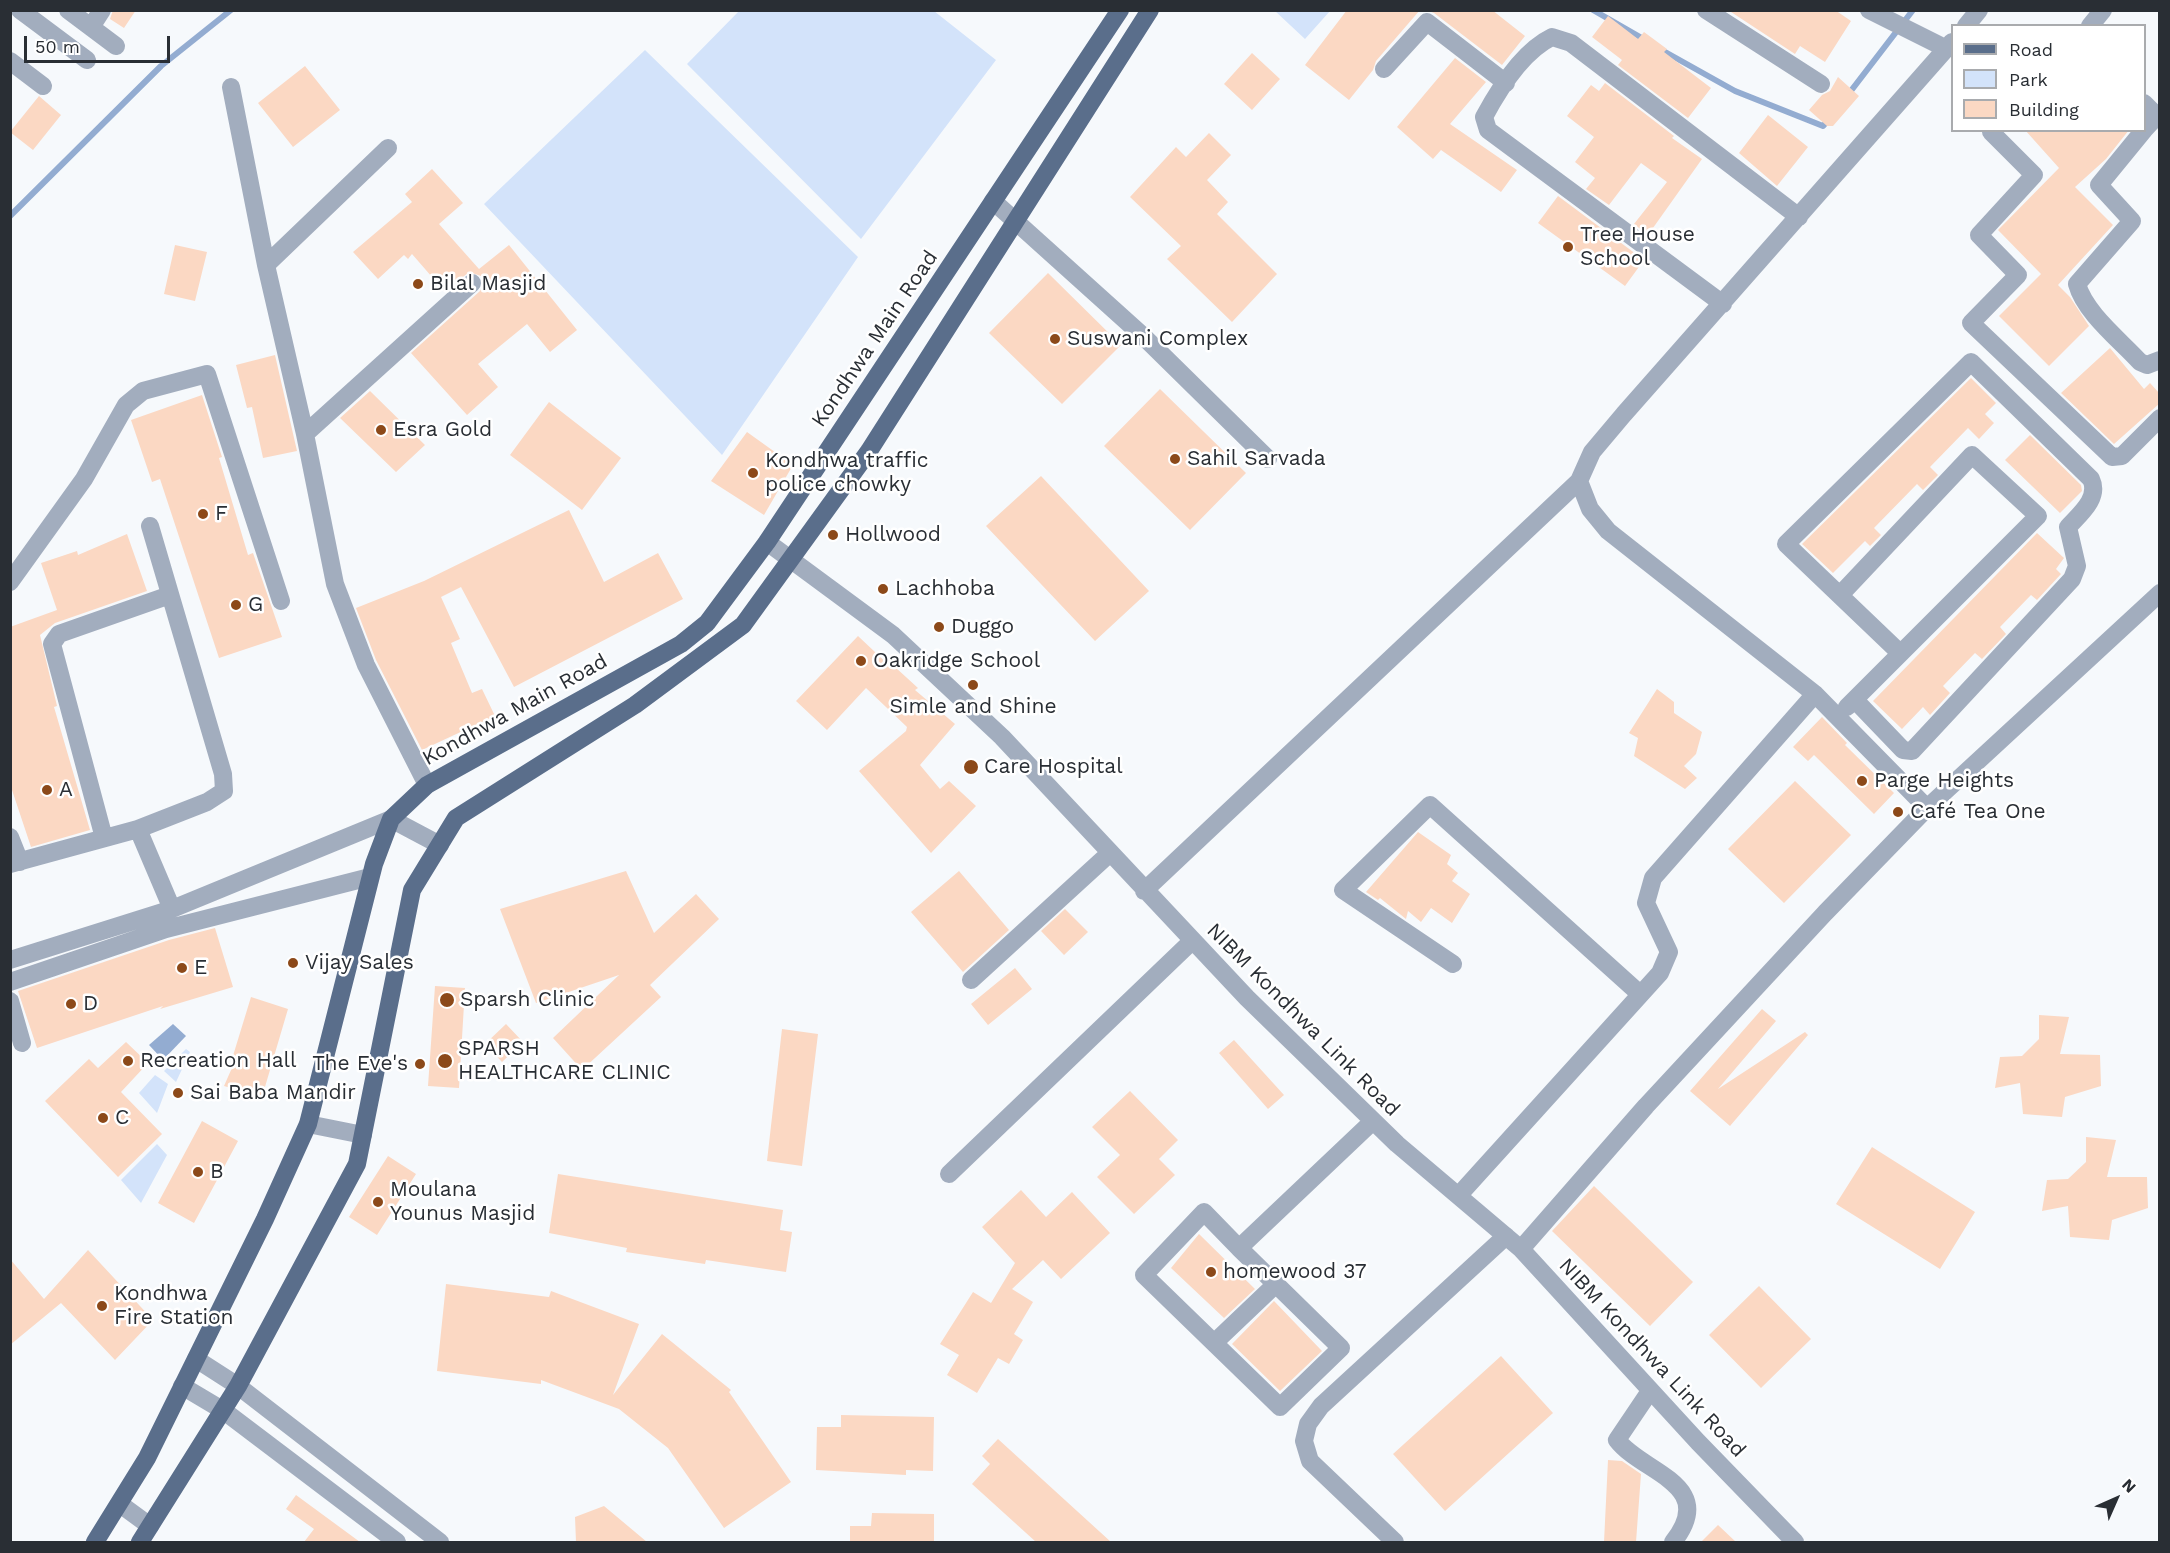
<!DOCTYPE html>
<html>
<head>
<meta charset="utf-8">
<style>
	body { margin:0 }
	#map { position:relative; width:2170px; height:1553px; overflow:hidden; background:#f6f9fc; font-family:"Work Sans",sans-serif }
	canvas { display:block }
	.frame { position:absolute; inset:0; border:12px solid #292e34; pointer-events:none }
	.legend { position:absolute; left:1951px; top:24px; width:195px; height:108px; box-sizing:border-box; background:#fff; border:2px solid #a9abae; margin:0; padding:8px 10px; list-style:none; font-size:18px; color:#292e34 }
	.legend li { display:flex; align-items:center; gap:12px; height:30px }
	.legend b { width:30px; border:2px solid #a9abae }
	.north { position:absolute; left:2086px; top:1469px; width:60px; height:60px; -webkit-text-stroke:4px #fff; paint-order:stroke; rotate:45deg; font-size:16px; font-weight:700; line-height:24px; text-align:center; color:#292e34 }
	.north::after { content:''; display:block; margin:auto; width:21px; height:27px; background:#292e34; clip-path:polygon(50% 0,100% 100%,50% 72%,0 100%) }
	.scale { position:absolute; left:24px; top:36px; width:146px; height:27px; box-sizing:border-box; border:3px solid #292e34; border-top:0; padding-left:8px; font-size:18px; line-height:21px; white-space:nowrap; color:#292e34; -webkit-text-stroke:4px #fff; paint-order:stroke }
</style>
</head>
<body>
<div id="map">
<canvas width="2170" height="1553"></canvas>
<div class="frame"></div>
<ul class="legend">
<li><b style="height:8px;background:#5a6e8b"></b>Road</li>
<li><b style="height:16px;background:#d3e3fa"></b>Park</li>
<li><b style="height:16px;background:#fbd8c3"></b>Building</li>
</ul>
<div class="north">N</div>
<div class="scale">50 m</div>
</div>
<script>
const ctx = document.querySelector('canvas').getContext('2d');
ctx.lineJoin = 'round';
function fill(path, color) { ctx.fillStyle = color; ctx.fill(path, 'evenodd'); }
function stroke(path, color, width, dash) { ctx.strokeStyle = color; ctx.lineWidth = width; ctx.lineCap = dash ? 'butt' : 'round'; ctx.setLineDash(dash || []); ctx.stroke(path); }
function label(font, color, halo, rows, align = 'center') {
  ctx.font = font + ' "Work Sans",sans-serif'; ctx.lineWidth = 5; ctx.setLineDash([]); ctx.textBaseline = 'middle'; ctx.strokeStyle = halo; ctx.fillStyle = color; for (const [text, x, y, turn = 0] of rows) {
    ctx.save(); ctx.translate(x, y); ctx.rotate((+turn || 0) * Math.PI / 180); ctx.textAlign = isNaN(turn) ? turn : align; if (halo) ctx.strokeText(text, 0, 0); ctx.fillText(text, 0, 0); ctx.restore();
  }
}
const green = new Path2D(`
	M740,10l194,1 62,49 -135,179 -174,-175z
	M1275,11h55l-25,28z
	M645,50l213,207 -136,198 -238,-251z
	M186,1049l4,3 -14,30 -12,-11z
	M155,1075l13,9 -11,29 -18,-20z
	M157,1144l10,11 -26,48 -20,-23z`);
const water = new Path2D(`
	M173,1024l13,12 -23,24 -14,-15z`);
const stream = new Path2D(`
	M1593,10l54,31
	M1658,48l77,43 88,35 7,-8
	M1847,96l66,-86
	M10,216l151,-150 70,-56`);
const building = new Path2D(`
	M113,10h23l-12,18 -14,-9z
	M1347,10h73l-44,51 -3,9 -24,30 -44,-35z
	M1426,10h66l33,26 -23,29 -68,-52z
	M1728,10h107l16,11 -26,41 -25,-16 -5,8z
	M1608,16l30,23 6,-7 23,17 -3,3 47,36 -23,30 -70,-53 4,-5 -30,-23z
	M1252,53l28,26 -28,31 -28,-26z
	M1455,58l31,24 -36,42 67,46 -16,22 -60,-42 -8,9 -36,-32z
	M305,66l35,44 -47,37 -35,-44z
	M1838,77l21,19 -26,30h-6l-18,-16 13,-15 8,-4z
	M1605,83l69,53 -2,2 30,21 -54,76 -14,-11 33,-42 -26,-19 -32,42 -23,-16 9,-11 -20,-16 19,-25 -27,-21 24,-31 8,6z
	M39,96l22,19 -28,35 -23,-18z
	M1768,115l40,32 -31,39 -38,-33z
	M2025,130h104l-23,29 -31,28 38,38 -55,60 12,12 19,29 -40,40 -50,-50 42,-42 -43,-44 61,-62z
	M1209,133l22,22 -24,25 21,22 -11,12 60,60 -45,48 -65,-63 14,-13 -51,-49 46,-50 10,10z
	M432,169l31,34 -24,21 40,45 30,-24 68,85 -27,22 -23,-28 -49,40 20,23 -31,28 -56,-62 69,-62 3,-5 -2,-10 -12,-4 -24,20 -33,-38 -4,5 -4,-4 -26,24 -25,-27 59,-50 -7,-8z
	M1558,196l86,64 -19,26 -87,-63z
	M175,245l32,7 -12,49 -31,-7z
	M1048,273l73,72 -59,59 -73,-71z
	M2110,348l34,41 6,-6 10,11v9l-46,41 -53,-51z
	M275,355l22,96 -34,7 -11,-51 -5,1 -11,-43z
	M1971,378l25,25 -11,11 9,9 -15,16 -11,-11 -38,39 8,8 -15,15 -6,-6 -43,44 7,7 -11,11 -5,-5 -32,32 -31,-29z
	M1160,389l86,84 -56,57 -86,-84z
	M370,391l55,54 -29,27 -56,-54z
	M202,395l20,62 -3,1 29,97 5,-2 29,84 -63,21 -59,-179 -8,3 -21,-62z
	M549,402l72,56 -39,52 -72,-55z
	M747,432l46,33 -29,50 -53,-34z
	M2030,435l51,50 1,6 -22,22 -55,-53z
	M1041,476l108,115 -54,50 -109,-115z
	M569,510l35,72 54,-29 25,46 -169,88 -53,-100 -20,10 19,42 -9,4 21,50 10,-4 13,27 -73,34 -46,-90 -20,-52 68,-27z
	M2037,533l27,25 -8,11 5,5 -24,26 -6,-5 -31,32 6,7 -24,25 -7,-6 -32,33 7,7 -20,22 -7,-8 -21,22 -29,-28z
	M127,534l20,57 -92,32 -15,12 17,71 -3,1 36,123 -59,17 -21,-63v-157l47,-17 -16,-47 36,-12 1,4z
	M858,636l35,33 2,-2 23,21 -3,2 40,34 -35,41 20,24 9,-8 27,25 -45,47 -72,-82 47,-40 1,-4 -41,-39 -39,42 -31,-29z
	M1657,689l17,13v11l28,19 -6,22 -12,12 13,12 -12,11 -51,-33 4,-18 -9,-5z
	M1822,717l25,26 -2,2 49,48 -20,21 -60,-59 -6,6 -15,-14z
	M1795,781l56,54 -67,68 -56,-54z
	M1418,832l33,23 -4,9 11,9 -6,8 18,13 -18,29 -21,-15 -10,14 -13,-11 -2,8 -26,-21 -2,2 -12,-8z
	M626,871l28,62 42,-39 23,25 -69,66 11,12 -79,73 -29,-32 66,-63 -83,28 -36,-94z
	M959,871l50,59 -46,42 -52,-60z
	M1065,909l23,23 -24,23 -23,-24z
	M215,928l18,59 -73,22 3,-3 -126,42 -19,-57 151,-51z
	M1015,968l17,21 -44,36 -17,-21z
	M435,986l30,2 -6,100 -31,-2z
	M251,997l37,12 -26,88 -38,-11 11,-25 -3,-2z
	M1762,1009l14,12 -58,68 87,-57 3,3 -78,91 -40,-35z
	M2039,1015l30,2 -9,37 40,1 1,31 -36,11 -3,20 -39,-3 -3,-31 -25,5 5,-31 22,-1 17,-17z
	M506,1024l17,18 -21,20 -17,-18z
	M782,1029l36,5 -16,132 -35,-5z
	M1234,1040l50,55 -16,14 -49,-56z
	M126,1042l22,21 -27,29 41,42 -44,43 -73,-76 44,-42 9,9z
	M1130,1091l48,49 -19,19 16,16 -41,39 -37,-37 23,-22 -28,-28z
	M202,1121l36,20 -44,82 -36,-20z
	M2086,1137l30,3 -9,37h40l1,31 -36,12 -3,20 -39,-3 -2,-31 -26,5 5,-31 21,-1 18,-17z
	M1872,1147l103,65 -35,57 -104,-65z
	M388,1156l28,18 -39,61 -28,-18z
	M558,1174l225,36 -3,20 12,2 -6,40 -80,-12 -1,4 -46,-7 -33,-5 1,-4 -78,-15z
	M1594,1186l99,96 -43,44 -98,-95z
	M1021,1190l25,27 26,-25 38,41 -49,46 -18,-19 -31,29 21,13 -19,32 9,6 -14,24 -11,-6 -21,35 -30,-18 12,-20 -19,-11 33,-52 18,11 24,-40 -33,-36z
	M1199,1234l56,55 -31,29 -53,-50z
	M88,1250l65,70 -38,40 -54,-57 -51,42v-86l34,40z
	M446,1284l103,13 2,-6 88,33 -26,71 49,-61 69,56 -2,2 62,90 -67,46 -56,-80 -49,-39 -78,-29v4l-104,-13z
	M1759,1286l52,53 -50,49 -52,-53z
	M1274,1301l48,50 -42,40 -48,-47z
	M1501,1356l52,57 -108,98 -52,-57z
	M841,1415l93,2 -1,54 -27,-1v5l-90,-5 1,-43h24z
	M998,1439l113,103h-75l-64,-58 18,-20 -8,-8z
	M1608,1460l14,1 19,13 -5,68h-32z
	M296,1495l64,47h-56l10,-13 -28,-20z
	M604,1506l43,36h-71l-1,-25z
	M872,1513l62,1v28h-84v-16h21z
	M1718,1525l18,17h-35z`);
const minor = new Path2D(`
	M20,10l67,50
	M68,10l48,36
	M1706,10l115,74
	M1869,10l78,39
	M1966,26l13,-16
	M2090,26l13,-16
	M91,27l11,-17
	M10,61l33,25
	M1384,69l43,-47 79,61
	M231,87l35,178 39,169 30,150 31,81 61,120
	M2144,103l13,13 -13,14
	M1993,130l-2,2 43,43 -55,60 39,40 -47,48 141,134 10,-1 38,-38
	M2144,130l-45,55 33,36 -55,63c8,29 43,56 63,78l7,3 13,-5
	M993,201l151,136 124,122
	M266,265l122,-117
	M1723,304l-235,-174 -4,-13c15,-28 39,-66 68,-80l19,6 228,174
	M305,434l167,-151
	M1579,481l11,28 18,22 207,163 112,114 233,-215
	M150,526l73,248 1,17 -17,11 -69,27 34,80
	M767,542l126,93 109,102 245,261 150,146 124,105 177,193 97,100
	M10,582l74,-103 42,-74 17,-14 64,-17 74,227
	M1840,595l132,-140 66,61 -191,191
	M1855,700l48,50 9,1 160,-172 5,-13 -9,-39c12,-13 32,-29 23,-48l-120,-117 -185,182 114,109
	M10,837l10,25
	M104,838l-52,-194 7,-10 111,-39
	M10,864l128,-35
	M1144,891l435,-410 13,-29 32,-38 328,-372
	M10,960l162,-51 219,-90 49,26
	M1453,964l-110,-74 87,-85 210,189
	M971,980l139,-127
	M10,982l156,-53 204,-52
	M10,1001l12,42
	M308,1124l55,11
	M949,1174l242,-232
	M1459,1195l201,-222 9,-21 -23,-49 7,-25 162,-184
	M1239,1248l-35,-36 -60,63 136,132 61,-59 -102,-100 134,-127
	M1521,1249l125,-143 179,-193 102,-105
	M1214,1343l62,-59
	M196,1359l42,27 202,156
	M182,1386l42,25 173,131
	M1650,1391l-33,49c25,33 102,44 56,102
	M120,1504l30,22
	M1395,1542l-85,-81 -6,-20 4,-17 13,-18 185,-170`);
const major = new Path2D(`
	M95,1542l52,-84 118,-239 43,-95 66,-260 17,-45 36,-34 254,-141 26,-21 60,-81 353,-532
	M140,1542l98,-156 119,-222 55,-274 44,-72 179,-113 108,-80 126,-174 281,-441`);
const markers = [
	[1568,247,6,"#8c4919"],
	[418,284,6,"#8c4919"],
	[1055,339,6,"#8c4919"],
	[381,430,6,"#8c4919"],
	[1175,459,6,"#8c4919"],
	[753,473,6,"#8c4919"],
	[203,514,6,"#8c4919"],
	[833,535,6,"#8c4919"],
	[883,589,6,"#8c4919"],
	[236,605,6,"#8c4919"],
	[939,627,6,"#8c4919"],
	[861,661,6,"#8c4919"],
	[973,685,6,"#8c4919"],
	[971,767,8,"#8c4919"],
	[1862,781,6,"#8c4919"],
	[47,790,6,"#8c4919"],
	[1898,812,6,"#8c4919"],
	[293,963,6,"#8c4919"],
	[182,968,6,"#8c4919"],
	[447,1000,8,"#8c4919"],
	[71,1004,6,"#8c4919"],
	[128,1061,6,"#8c4919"],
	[445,1061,8,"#8c4919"],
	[420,1064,6,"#8c4919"],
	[178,1093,6,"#8c4919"],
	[103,1118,6,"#8c4919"],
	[198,1172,6,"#8c4919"],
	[378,1202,6,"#8c4919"],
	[1211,1272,6,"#8c4919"],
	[102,1306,6,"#8c4919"]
];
const poiNames = [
	["Tree House",1580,235],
	["School",1580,259],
	["Bilal Masjid",430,284],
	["Suswani Complex",1067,339],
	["Esra Gold",393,430],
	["Sahil Sarvada",1187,459],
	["Kondhwa traffic",765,461],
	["police chowky",765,485],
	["F",215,514],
	["Hollwood",845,535],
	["Lachhoba",895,589],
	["G",248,605],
	["Duggo",951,627],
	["Oakridge School",873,661],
	["Simle and Shine",973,707,"center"],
	["Care Hospital",984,767],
	["Parge Heights",1874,781],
	["A",59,790],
	["Café Tea One",1910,812],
	["Vijay Sales",305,963],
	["E",194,968],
	["Sparsh Clinic",460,1000],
	["D",83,1004],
	["SPARSH",458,1049],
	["HEALTHCARE CLINIC",458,1073],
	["Recreation Hall",140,1061],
	["The Eve's",408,1064,"right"],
	["Sai Baba Mandir",190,1093],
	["C",115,1118],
	["B",210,1172],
	["Moulana",390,1190],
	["Younus Masjid",390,1214],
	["homewood 37",1223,1272],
	["Kondhwa",114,1294],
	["Fire Station",114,1318]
];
const streetNames = [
	["Kondhwa Main Road",875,339,-56],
	["Kondhwa Main Road",515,710,-29],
	["NIBM Kondhwa Link Road",1303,1020,45],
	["NIBM Kondhwa Link Road",1652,1358,47]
];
fill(green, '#d3e3fa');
fill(water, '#93acd1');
stroke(stream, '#93acd1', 6);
fill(building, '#fbd8c3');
stroke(minor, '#a2adbe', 18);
stroke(major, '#5a6e8b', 18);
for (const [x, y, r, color] of markers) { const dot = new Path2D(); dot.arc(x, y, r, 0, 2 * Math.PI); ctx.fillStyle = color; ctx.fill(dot); stroke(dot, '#fff', 2); }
label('21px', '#292e34', '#fff', poiNames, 'left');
label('21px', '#292e34', '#fff', streetNames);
</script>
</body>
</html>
